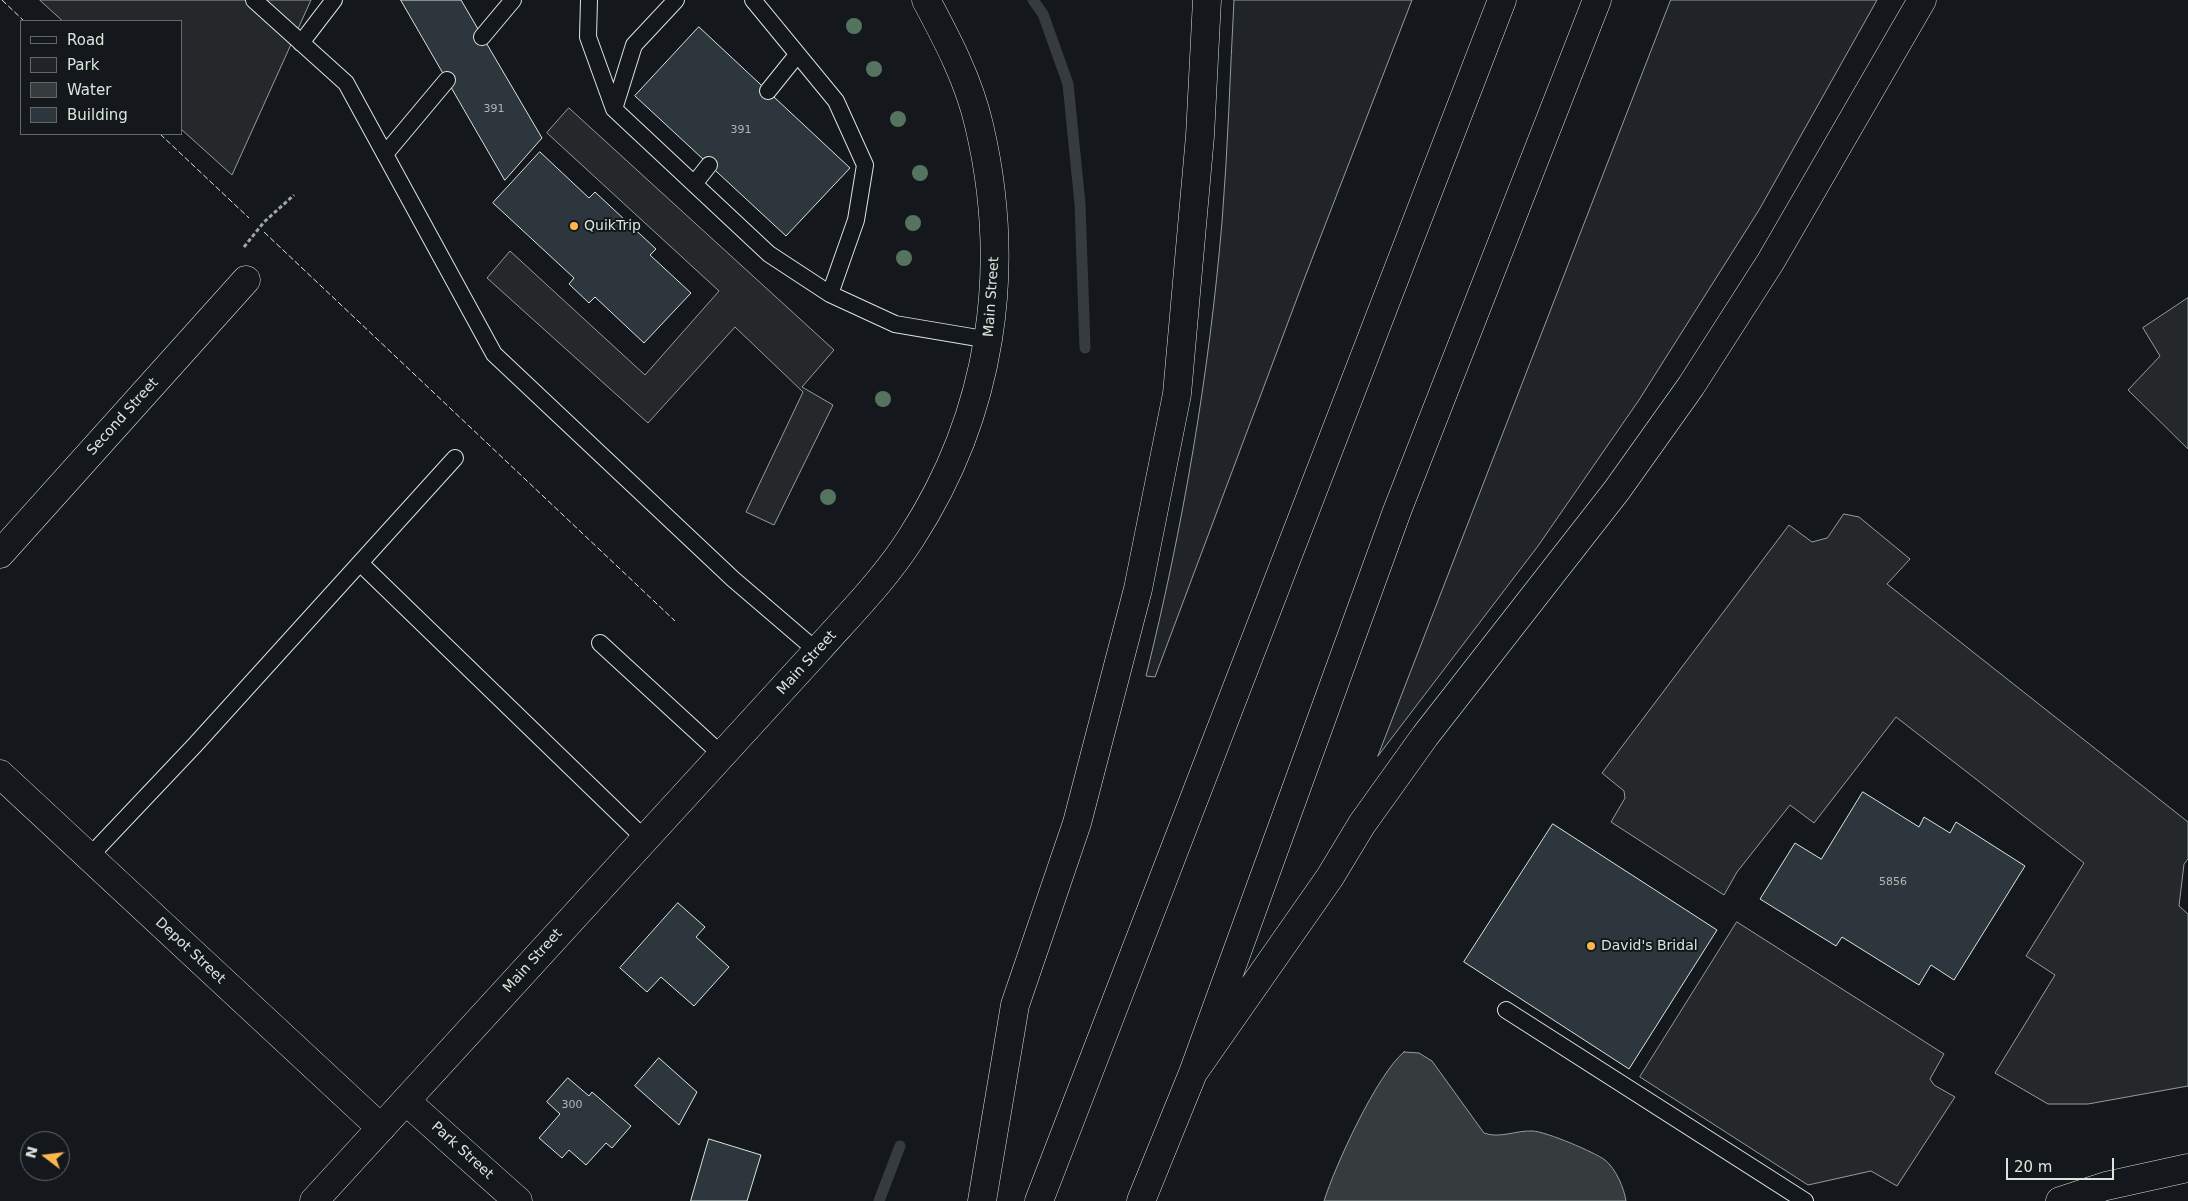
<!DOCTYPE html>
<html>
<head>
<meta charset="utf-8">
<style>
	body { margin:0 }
	#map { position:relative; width:2188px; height:1201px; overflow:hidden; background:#14181c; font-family:"DejaVu Sans",sans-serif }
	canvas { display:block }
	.legend { position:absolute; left:20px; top:20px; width:162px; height:115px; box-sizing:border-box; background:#14181c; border:1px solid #626a69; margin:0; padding:6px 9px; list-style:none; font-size:15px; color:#d8e6dc }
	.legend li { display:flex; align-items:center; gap:10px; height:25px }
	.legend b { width:25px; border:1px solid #626a69 }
	.north { position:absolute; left:20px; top:1131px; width:50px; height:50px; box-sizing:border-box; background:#14181c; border:1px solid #626a69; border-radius:50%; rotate:285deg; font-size:14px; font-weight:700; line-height:20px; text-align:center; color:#d8e6dc }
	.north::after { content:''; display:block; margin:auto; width:18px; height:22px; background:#ffb74d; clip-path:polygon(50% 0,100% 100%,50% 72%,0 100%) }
	.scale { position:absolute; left:2006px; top:1158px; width:108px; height:22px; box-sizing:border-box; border:2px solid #d8e6dc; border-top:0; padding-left:6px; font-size:15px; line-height:18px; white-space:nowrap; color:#d8e6dc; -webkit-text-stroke:4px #14181c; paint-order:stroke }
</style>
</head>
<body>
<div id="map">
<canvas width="2188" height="1201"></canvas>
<ul class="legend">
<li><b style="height:6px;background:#14181c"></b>Road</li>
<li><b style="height:14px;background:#202428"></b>Park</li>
<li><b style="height:14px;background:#363b3e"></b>Water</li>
<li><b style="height:14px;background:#2c363c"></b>Building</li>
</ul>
<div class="north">N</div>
<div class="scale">20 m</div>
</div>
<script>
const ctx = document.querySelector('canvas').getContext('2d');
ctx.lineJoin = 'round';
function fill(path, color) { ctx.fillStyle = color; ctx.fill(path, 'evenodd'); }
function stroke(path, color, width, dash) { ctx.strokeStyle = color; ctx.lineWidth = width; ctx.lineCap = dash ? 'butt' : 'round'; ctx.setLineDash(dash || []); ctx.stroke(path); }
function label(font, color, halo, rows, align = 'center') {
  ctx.font = font + ' "DejaVu Sans",sans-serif'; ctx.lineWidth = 4; ctx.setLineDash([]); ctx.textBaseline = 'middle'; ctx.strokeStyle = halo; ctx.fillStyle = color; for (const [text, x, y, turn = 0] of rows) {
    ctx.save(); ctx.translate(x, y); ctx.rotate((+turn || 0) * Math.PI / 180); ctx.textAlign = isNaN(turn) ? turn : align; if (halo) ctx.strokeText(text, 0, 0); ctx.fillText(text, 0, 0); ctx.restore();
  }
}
const green = new Path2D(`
	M1234,0h178l-107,277 -150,400 -9,-1c37,-149 63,-301 76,-454 6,-74 8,-148 12,-222z
	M1671,0h206l-118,210 -120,190 -101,146 -160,210z`);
const parking = new Path2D(`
	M40,0h271l-79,175 -51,-46v-108h-118z
	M569,108l265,242 -32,37 31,18 -59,120 -28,-13 57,-120 -68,-65 -87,96 -161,-145 23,-27 135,124 74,-84 -172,-158z
	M2188,298v151l-60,-59 32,-34 -17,-28z
	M1844,514l15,3 51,42 -23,25 301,238v37l-4,5 -5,42 9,8v172l-100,18h-40l-53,-31 60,-98 -29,-19 58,-93 -188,-146 -82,106 -24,-18 -53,67 -13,23 -113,-73 14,-24 -1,-7 -22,-18 187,-248 23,17 15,-4z
	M1737,922l207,132 -14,25 4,6 21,12 -58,89 -26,-15 -63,14 -168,-108z`);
const water = new Path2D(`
	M1404,1052l15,1 13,8 52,72c16,6 32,-3 49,-2 14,1 61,21 72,29 11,9 19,28 21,41h-302c11,-35 53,-127 80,-149z`);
const stream = new Path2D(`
	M1033,0l10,14 25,70 12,120 5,144
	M879,1201l21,-55`);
const building = new Path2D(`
	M401,0h60l81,138 -37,42z
	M699,27l151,141 -64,68 -151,-140z
	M540,152l49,46 6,-6 61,57 -6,6 41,38 -47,50 -49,-46 -6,6 -20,-19 5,-6 -81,-75z
	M1863,792l56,35 5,-10 26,16 6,-11 69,44 -71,114 -23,-15 -12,20 -77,-48 -6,9 -76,-47 35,-56 26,16z
	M1553,824l164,106 -88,139 -165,-107z
	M678,903l27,24 -9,10 33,30 -35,39 -33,-29 -14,15 -27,-24z
	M659,1058l38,34 -18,33 -44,-39z
	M568,1078l21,18 3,-4 39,34 -19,22 -6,-5 -20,22 -17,-15 -7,8 -23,-20 21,-24 -13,-12z
	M709,1139l52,16 -14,46h-56z`);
const path = new Path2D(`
	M244,247l20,-25 30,-27`);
const service = new Path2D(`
	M254,0l92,83 148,271 239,225 84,72
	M589,0l-1,37 26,72 155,145 61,40 65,30 95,16
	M753,0l83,101 29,64 -9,55 -26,74
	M482,37l31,-37
	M301,43l33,-43
	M768,91l29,-36
	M614,109l20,-64 42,-45
	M385,154l62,-74
	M694,184l15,-19
	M360,563l285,276
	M600,643l122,112
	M89,857l106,-112 260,-287
	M1506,1010l299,191`);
const minor = new Path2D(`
	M0,554l246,-274
	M0,774l381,354
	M406,1101l112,100`);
const tertiary = new Path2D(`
	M314,1201l503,-550c32,-36 68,-72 94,-113 81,-125 102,-269 68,-413 -10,-44 -32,-86 -53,-125
	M2060,1201l46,-15 82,-18`);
const motorway = new Path2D(`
	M1193,1073l137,-196 32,-53 63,-88 192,-246 74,-104 80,-125 151,-261
	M982,1201l33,-196 62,-182 61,-234 39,-195 23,-258 7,-136
	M1039,1201l463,-1201
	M1141,1201l52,-128 204,-562 200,-511`);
const fence = new Path2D(`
	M2,0l22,21
	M160,134l89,84
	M264,232l411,389`);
const trees = [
	[854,26],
	[874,69],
	[898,119],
	[920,173],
	[913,223],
	[904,258],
	[883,399],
	[828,497]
];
const markers = [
	[574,226,5,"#ffb74d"],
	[1591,946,5,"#ffb74d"]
];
const numberNames = [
	["391",494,109],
	["391",741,130],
	["5856",1893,882],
	["300",572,1105]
];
const poiNames = [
	["QuikTrip",584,226],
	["David's Bridal",1601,946]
];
const streetNames = [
	["Main Street",992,297,-86],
	["Second Street",123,417,-48],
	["Main Street",807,663,-48],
	["Depot Street",190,951,43],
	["Main Street",533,961,-48],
	["Park Street",462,1151,42]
];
fill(green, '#202428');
stroke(green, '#939e99', 1);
fill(parking, '#24282b');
stroke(parking, '#939e99', 1);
fill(water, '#363b3e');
stroke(water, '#939e99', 1);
stroke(stream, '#363b3e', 11);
fill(building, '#2c363c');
stroke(building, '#d8e6dc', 1);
stroke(service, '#d8e6dc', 18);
stroke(minor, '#d8e6dc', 29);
stroke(tertiary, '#d8e6dc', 29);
stroke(motorway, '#d8e6dc', 29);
stroke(path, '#9da8a2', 3, [4, 2.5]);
stroke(service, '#14181c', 16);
stroke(minor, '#14181c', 28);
stroke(tertiary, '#14181c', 28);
stroke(motorway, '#14181c', 28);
stroke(fence, '#d8e6dc', 1, [6, 2.5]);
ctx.fillStyle = '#55745f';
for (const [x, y] of trees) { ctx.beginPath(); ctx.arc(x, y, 8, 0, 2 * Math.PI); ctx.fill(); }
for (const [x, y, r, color] of markers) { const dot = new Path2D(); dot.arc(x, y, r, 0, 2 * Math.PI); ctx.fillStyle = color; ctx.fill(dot); stroke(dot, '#14181c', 2); }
label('11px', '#adbab4', null, numberNames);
label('14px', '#d8e6dc', '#14181c', poiNames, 'left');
label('14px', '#d8e6dc', '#14181c', streetNames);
</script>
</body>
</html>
